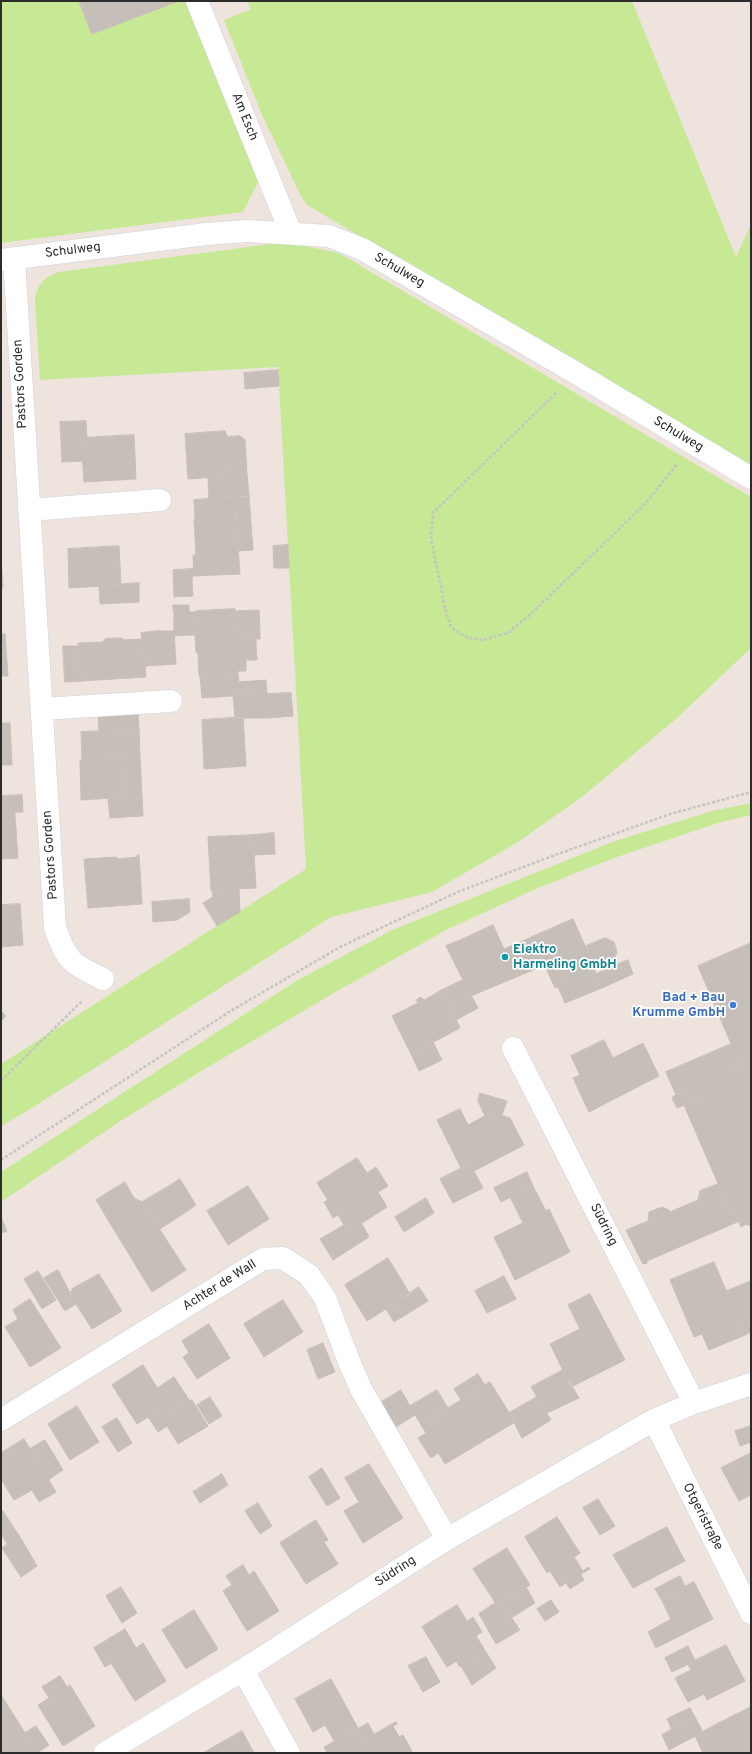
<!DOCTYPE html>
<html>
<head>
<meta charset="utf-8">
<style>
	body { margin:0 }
	#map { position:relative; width:752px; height:1754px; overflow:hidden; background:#eee3dd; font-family:Overpass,sans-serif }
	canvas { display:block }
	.frame { position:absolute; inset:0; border:2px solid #2c2c2c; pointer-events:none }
</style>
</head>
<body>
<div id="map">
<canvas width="752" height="1754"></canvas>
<div class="frame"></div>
</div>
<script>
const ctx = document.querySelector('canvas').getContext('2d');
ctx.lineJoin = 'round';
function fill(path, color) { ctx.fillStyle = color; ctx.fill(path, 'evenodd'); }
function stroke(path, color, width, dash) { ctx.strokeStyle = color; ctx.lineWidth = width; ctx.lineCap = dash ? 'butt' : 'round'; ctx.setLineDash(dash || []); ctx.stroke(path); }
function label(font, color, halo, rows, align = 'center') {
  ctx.font = font + ' Overpass,sans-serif'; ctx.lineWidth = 3.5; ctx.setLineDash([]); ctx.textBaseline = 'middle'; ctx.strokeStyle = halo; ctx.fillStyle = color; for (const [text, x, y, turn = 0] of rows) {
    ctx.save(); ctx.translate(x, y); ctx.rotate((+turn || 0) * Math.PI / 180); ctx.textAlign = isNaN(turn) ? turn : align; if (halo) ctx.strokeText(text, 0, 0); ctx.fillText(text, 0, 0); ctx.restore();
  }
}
const green = new Path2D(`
	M1,1h78l13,33 84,-33h21l67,169 -21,42 -242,31z
	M247,1h385l104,256 15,-33v242l-444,-261 -6,-9 -39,-81 -38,-95 27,-11z
	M285,242l54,11 412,244v151l-75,71 -93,77 -65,46 -86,50 -101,25 -299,191 -31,18v-62l305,-195 -28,-502 -238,13 -5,-81c3,-15 9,-22 24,-27z
	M751,803v12l-30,7 -104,35 -77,30 -92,42 -109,61 -131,77 -86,53 -121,82v-30l295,-191 96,-51 223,-89 97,-30z`);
const building = new Path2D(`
	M79,1h96l1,1 -84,32z
	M278,370l1,16 -34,3 -1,-16z
	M86,421l1,17h-6l2,23 -21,1 -2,-40z
	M225,431l1,3 2,3 1,14 -2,4 1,21 -40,3 -3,-45z
	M134,435l2,44 -52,3 -3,-44z
	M240,436l5,4 2,34 -19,1 -1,-20 2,-4 -1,-14z
	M247,474l2,23 -40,2 -1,-21z
	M249,496l2,27 -14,1 -3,-27z
	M234,497l1,21 -40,2 -1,-20z
	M236,518l4,56 -46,2 -1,-21h3l-2,-35z
	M251,523l2,27 -15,1 -1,-27z
	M288,545l1,23h-15l-1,-22z
	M119,546l2,39 -52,3 -1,-39z
	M1,559l2,29 -2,1z
	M193,569l1,7 -2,1 1,19 -19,1 -1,-27z
	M139,583v19l-39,2 -1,-18z
	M173,605h16v7l-15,1z
	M235,609v2l24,-1 1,25 -24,1v-9l-39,2 -1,-18z
	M189,612l1,23 -16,1v-23z
	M189,612h7l1,19 -2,4h-5z
	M236,627l1,16 2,2 1,14 -2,2v13l-39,2 -1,-22 -2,-2 -1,-18 2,-5z
	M158,631h16l2,33 -31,2 -1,-14 15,-2z
	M158,631l1,19 -15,2 -3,-19z
	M1,634h4l3,42h-7z
	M256,635h4v4h-4z
	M256,635v9l-17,1 -2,-2 -1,-7z
	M121,638l3,2 19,-1 3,38 -65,4 -3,-38 25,-1 2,-3z
	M256,644l1,16h-11v11h-8v-10l2,-2 -1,-14z
	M63,646h15l3,35 -16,1z
	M229,674l2,22 -29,2 -2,-22z
	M229,674h9l1,8 27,-2 1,14 -36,2z
	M291,693l2,23 -25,2 -1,-24z
	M267,694l1,24h-33l-2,-22z
	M138,711l1,18 -14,1 -1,-18z
	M124,712l1,18 -26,1 -1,-18z
	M243,717l3,49 -42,3 -2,-49z
	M1,723h9l2,42h-11z
	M139,729l1,28h-18l-1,-27z
	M121,730l1,27 -20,2 -2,-3 -15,1 -3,3 -1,-28z
	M100,756l2,3 23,-2 2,40 -46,3 -1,-40h3l2,-3z
	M125,757h15l1,18 -15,1z
	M141,775l1,21h-15l-1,-20z
	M22,795l1,17h-8v4l-14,1v-21z
	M142,796l1,20 -33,2 -2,-20z
	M15,816l3,42 -17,1v-42z
	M274,833l1,21 -21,1 -1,-20z
	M253,835l3,53 -45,2 -3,-53z
	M139,855l3,49 -54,4 -4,-49 33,-2v2l20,-2v-1z
	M239,889l1,23 -23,14 -14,-23 10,-6 -1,-7z
	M189,899l1,13 -13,8 -24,2 -1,-20z
	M20,904l3,41 -22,2v-42z
	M573,919l23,51 -41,18 -23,-51z
	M493,925l11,24 28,-12 13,28 -74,31 -13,-26 14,-6 -11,-24z
	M605,938l9,4 3,10 -3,7 -19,8 -9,-21z
	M461,940l11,24 -14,6 -12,-24z
	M751,943v148l-53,-125z
	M628,960l5,14 -31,14 -6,-14z
	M595,971l7,17 -37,15 -7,-16z
	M463,980l15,28 -22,12 -14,-30z
	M442,990l18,38 -49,26 -19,-38 26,-13 -2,-3 5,-3 3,3z
	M1,1011l5,5 -5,5z
	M604,1040l9,18 30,-15 16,33 -70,36 -16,-34 7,-3 -9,-19z
	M433,1042l9,18 -23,11 -8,-17z
	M731,1044l10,23 -65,28 -10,-23z
	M741,1067l5,12 -69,29 -5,-10 4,-4z
	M746,1079l5,12v125l-16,7 -51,-118z
	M480,1093l27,8 -5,14 -10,-3 -7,4 -7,-15z
	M460,1109l8,16 24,-13 18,6 14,27 -50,26 -4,-7 -9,4 -24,-48z
	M357,1158l10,15 9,-6 12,19 -10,6 9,15 -39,25 -10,-17 -5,3 -9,-16 4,-2 -11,-17z
	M470,1164l13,24 -30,15 -13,-24z
	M527,1172l6,14 -32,16 -7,-14z
	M180,1179l16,26 -13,9 -17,-26z
	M125,1182l9,16 -29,17 -9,-15z
	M718,1184l17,39 -88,38v2l-4,1 -17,-34 22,-9 1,-9 13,-5 7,3 1,2 28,-12 2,-9z
	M248,1186l21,33 -41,26 -21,-34z
	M533,1186l13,25 3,-2 21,43 -55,28 -21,-43 29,-14 -13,-26z
	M166,1188l17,26 -23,15 -18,-27z
	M134,1198l8,4 44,68 -34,22 -47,-77z
	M426,1198l8,15 -30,19 -9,-15z
	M751,1216v10l-5,-2 -5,3 -2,-5z
	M1,1217l6,14 -6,2z
	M362,1224l7,13 -36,23 -13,-21 24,-14 4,7z
	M388,1258l22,36 -43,27 -22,-36z
	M714,1262l31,73 -36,15 -7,-16 -8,3 -24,-57z
	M58,1270l18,34 -11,7 -21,-33z
	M38,1271l18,29 -14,9 -18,-30z
	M99,1274l23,37 -30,18 -23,-36 4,-3 -1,-1z
	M504,1276l12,23 -29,14 -12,-22z
	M751,1281v38h-2l2,13 -6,3 -18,-44z
	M419,1287l9,14 -34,21 -8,-13z
	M590,1294l35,66 -54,27 -21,-43 30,-15 -12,-24z
	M30,1299l31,49 -31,19 -25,-40 13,-8 -5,-9z
	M283,1300l20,32 -39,25 -20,-33z
	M209,1324l21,34 -33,21 -14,-22 6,-4 -7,-12z
	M323,1343l12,29 -17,7 -11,-29z
	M143,1365l25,40 -31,19 -25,-39z
	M563,1370l16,28 -32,15 -16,-26z
	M478,1374l7,11 -24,15 -7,-11z
	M174,1377l16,24 -17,11 -15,-24z
	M490,1382l25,40 -35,21 -25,-39z
	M401,1390l14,25 -19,12 -16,-24z
	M437,1390l11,18 -27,17 -11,-19z
	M210,1397l12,19 -13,8 -12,-19z
	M537,1397l14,23 -29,18 -13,-25z
	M192,1400l16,26 -30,18 -11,-18 -9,6 -10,-15 20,-12 5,7z
	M455,1404l25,39 -35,21 -10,-17 -8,5 -9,-14 8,-5 -5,-8z
	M77,1406l22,36 -29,18 -22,-36z
	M117,1418l15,25 -14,9 -16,-25z
	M751,1426v16l-11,4 -5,-15z
	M24,1439l32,53 -17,10 -7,-12 -18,10 -13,-21v-26z
	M45,1440l18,30 -15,10 -18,-31z
	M435,1447l3,6 -7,5 -4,-6z
	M751,1453v42l-12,6 -18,-33z
	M369,1464l34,54 -40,25 -19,-32 15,-9 -14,-24z
	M322,1468l18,30 -13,8 -18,-29z
	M222,1474l6,11 -28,18 -7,-11z
	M598,1499l17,27 -15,9 -17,-27z
	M258,1503l14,23 -12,8 -15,-23z
	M1,1511h2l7,11 -9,5z
	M557,1517l23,36 -6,4 9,14 6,-4 1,2 -9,5 3,6 -14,9 -4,-6 -6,4 -10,-16 -3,2 -22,-36z
	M316,1520l12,20 -4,2 14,22 -32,20 -26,-41z
	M10,1522l10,15 -12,8 -7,-11v-7z
	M667,1527l18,34 -52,27 -20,-33z
	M20,1537l17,29 -16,11 -19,-29z
	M507,1548l23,37 -33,20 -24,-36z
	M243,1565l6,10 5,-4 25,40 -32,20 -24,-40 9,-6 -6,-9z
	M680,1576l5,10 -24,13 -6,-10z
	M694,1582l19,37 -57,29 -8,-16 23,-13 -10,-20z
	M121,1587l16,26 -15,10 -16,-27z
	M526,1587l9,16 -24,15 -10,-15z
	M551,1600l8,12 -14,9 -8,-12z
	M495,1603l2,2 4,-2 19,27 -24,14 -17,-30z
	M457,1605l10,16 6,-4 9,15 -6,4 10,16 -26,15 -4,-6 -9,6 -25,-40z
	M194,1610l24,39 -32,20 -24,-39z
	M125,1629l11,19 7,-5 23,38 -31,20 -24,-38 -6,4 -11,-19z
	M726,1645l19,36 -38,19 -3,-6 -16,8 -13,-24 16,-8 -3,-6z
	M688,1646l7,15 -23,11 -7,-14z
	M486,1652l10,16 -24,17 -11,-19z
	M426,1657l14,25 -17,10 -15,-26z
	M60,1676l7,11 3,-2 25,41 -32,20 -25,-41 11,-7 -7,-11z
	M331,1679l27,49 -23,14 -10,-17 -12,7 -18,-33z
	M1,1695l36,57 -2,1h-34z
	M751,1707v45l-30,1 10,-5 -12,-25z
	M690,1708l5,9 -23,13 -5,-11z
	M695,1717l8,15 -34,18 -7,-15z
	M396,1722l1,2 -4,2 6,11 4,-2 9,16 -3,2h-82l-3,-6 44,-24 1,2 -14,7 5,10z
	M719,1723l12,25 -10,5h-18l-8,-17z
	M369,1725l5,9 -14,8 -5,-10z
	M36,1726l13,19 -12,8 -12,-20z
	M242,1731l12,22h-51z`);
const path = new Path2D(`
	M556,393l-123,120 -2,26 15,73 5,15 10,7 8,4 14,2 25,-7 24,-20 113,-109 32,-40
	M1,1081l82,-81
	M1,1160l228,-148 111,-65 120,-56 95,-36 115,-41 81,-22`);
const street = new Path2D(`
	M197,1l94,232
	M14,259l41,668c11,34 17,37 48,52
	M1,260l205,-26 41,-3 82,5 33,13 214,124 175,105
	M29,510l131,-10
	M42,709l129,-8
	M513,1048l181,355
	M1,1420l262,-161 20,-1 26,17 16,23 25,66 11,25 86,150
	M654,1420l97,193
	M243,1670l46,83
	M105,1753l138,-83 204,-131 207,-119 40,-17 57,-19`);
const markers = [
	[505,957,4,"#0f9aa8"],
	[733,1005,4,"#3f7fe0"]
];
const streetNames = [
	["Am Esch",244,117,68],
	["Schulweg",73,251,-7],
	["Schulweg",399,271,30],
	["Pastors Gorden",21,384,-93],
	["Schulweg",678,435,31],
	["Pastors Gorden",51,855,-94],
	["Südring",603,1225,63],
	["Achter de Wall",220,1286,-32],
	["Otgeristraße",702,1517,63],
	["Südring",396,1572,-33]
];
const cultureNames = [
	["Elektro",513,950],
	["Harmeling GmbH",513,965]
];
const shopNames = [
	["Bad + Bau",725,998],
	["Krumme GmbH",725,1013]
];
fill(green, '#c7e996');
fill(building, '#c6beb9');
stroke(building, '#cabeb6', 1);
stroke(street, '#cbd4de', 23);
stroke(path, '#c4c4c4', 2.5, [3, 2]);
stroke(street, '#fff', 22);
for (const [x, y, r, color] of markers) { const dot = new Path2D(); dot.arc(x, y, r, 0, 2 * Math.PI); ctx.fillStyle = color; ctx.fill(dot); stroke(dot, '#fff', 1.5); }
label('13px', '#2c2c2c', '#fff', streetNames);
label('bold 13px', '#0d838f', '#fff', cultureNames, 'left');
label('bold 13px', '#366cbe', '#fff', shopNames, 'right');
</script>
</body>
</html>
